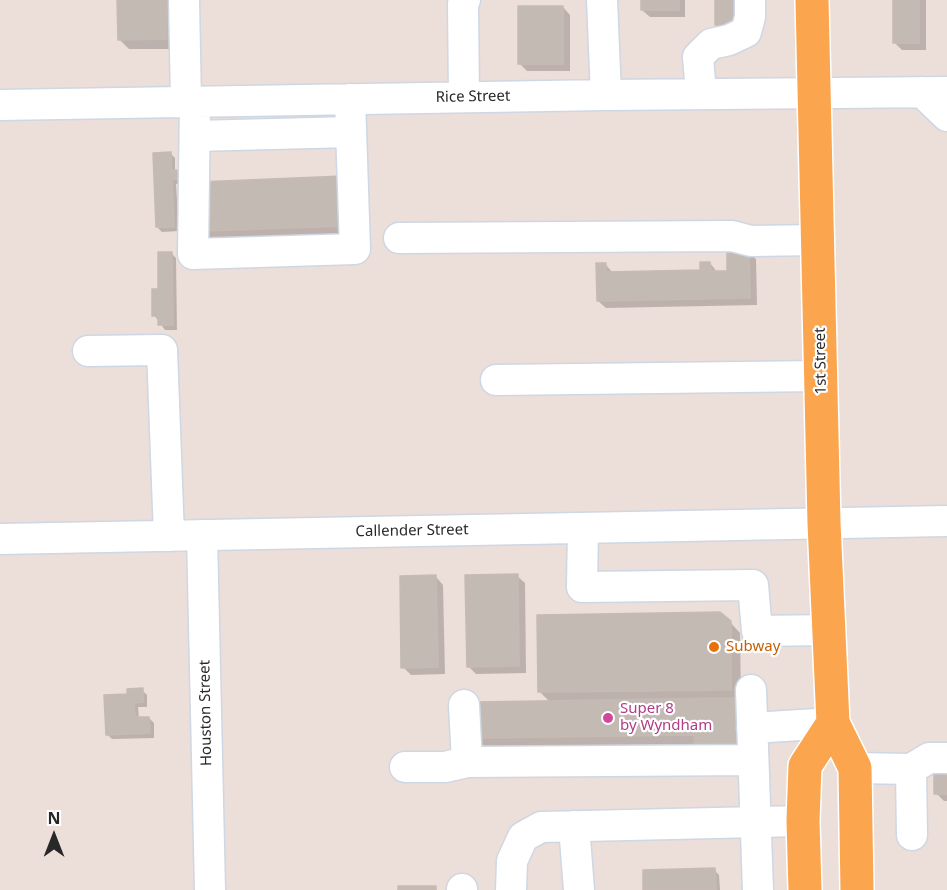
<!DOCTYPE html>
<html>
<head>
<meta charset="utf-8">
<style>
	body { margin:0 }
	#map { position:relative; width:947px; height:890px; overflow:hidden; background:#ecded8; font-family:"Noto Sans",sans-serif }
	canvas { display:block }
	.north { position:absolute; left:24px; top:806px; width:60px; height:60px; -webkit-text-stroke:4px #fff; paint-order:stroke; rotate:0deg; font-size:16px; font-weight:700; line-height:24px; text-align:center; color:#282828 }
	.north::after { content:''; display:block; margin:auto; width:21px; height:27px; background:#282828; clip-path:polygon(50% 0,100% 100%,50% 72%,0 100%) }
</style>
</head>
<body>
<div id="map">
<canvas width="947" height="890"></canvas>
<div class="north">N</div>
</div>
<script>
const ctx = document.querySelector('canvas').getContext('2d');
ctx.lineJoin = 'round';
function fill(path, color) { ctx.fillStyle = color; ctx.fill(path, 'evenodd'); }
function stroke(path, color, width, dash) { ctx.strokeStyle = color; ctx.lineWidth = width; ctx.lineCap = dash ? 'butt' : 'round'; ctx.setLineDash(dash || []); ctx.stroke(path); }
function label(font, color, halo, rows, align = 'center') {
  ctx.font = font + ' "Noto Sans",sans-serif'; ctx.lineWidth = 4.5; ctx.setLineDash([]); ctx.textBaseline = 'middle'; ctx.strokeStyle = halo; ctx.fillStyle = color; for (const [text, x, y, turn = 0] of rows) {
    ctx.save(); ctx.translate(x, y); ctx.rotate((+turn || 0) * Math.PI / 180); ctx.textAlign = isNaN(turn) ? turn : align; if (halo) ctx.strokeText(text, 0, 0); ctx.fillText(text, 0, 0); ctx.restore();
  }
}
const shadow = new Path2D(`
	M119,0h57v49h-47l-10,-10z
	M642,0h43v17h-35l-8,-7z
	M717,0h21v29h-16l-5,-5z
	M895,0h31v50h-24l-7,-7z
	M563,7l7,8v56h-43l-7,-7z
	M170,153l5,5v13l7,5v7l-6,1 3,47 -17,1 -5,-5z
	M342,178l12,57 -142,6 -10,-10z
	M748,251l8,8 1,46 -151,3 -8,-7 7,-37 8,9 89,-2 8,-8 7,9h12z
	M171,253l5,5 1,72h-12l-11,-15z
	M517,576l8,7 1,90 -50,1 -8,-8z
	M436,577l7,8 2,89 -34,1 -8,-8z
	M730,622l10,11 1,66 -45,45 -211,3 -10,-10 75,-35 -11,-11z
	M142,690l5,5v12h-9l1,12 10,-1 5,5v15l-42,1 -5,-5z
	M947,767v34h-3l-8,-8z
	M714,870l5,5 1,15h-75z`);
const building = new Path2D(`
	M117,0h49l1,39 -49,1z
	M641,0h38v10h-38z
	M715,0h19v25h-19z
	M893,0h26v43h-26z
	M518,6h45v58h-45z
	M171,152v18h6l1,9h-6l2,48h-18l-3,-74z
	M343,176l2,50 -144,5 -2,-49z
	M749,249l1,49 -153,3 -1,-38h10v9l94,-2v-8h10l1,9h16v-21z
	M158,252h14l1,73h-15v-9h-6v-27h6z
	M518,574l1,92 -52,1 -2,-92z
	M436,575l2,92 -37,1 -1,-92z
	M720,612l11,9v69l-193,2 -1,-77z
	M143,688v14l-9,1 1,14h14l1,16 -44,2 -2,-40 23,-1v-5z
	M742,698v50l-47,1 -1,-14 -221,3v-36z
	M934,765h13v29h-13z
	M715,868l1,22h-73v-20z
	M398,886h38v4h-38z`);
const minor = new Path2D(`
	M184,0l2,102
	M602,0l4,95
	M922,92l25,24
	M701,93l-3,-36 13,-13 18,-4 17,-8 4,-15v-17
	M464,97l-1,-93 2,-4
	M195,101l-2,153 162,-5 -5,-150
	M0,105l606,-10 341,-3
	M195,136l156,-4
	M399,238l333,-2 19,5 67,-1
	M88,351l74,-1 7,186
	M496,380l325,-4
	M583,528l-1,59 171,-2 4,46 72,-1
	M202,535l8,355
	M0,539l947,-18
	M751,690l7,200
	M464,705l3,57
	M752,728l81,-5
	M405,767h40l22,-5 286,-2
	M855,768l56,1 18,-11h18
	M911,769l1,66
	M574,826l5,64
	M462,889v1
	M511,890l1,-29 11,-24 18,-10 262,-6`);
const major = new Path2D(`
	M812,0l12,523 9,200 22,45 2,122
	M805,890l-2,-69 2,-55 28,-43`);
const markers = [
	[714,647,6,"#e8710a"],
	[608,718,6,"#d1479c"]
];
const streetNames = [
	["Rice Street",473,97,-1],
	["1st Street",821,361,-91],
	["Callender Street",412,531,-1],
	["Houston Street",206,713,-91]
];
const foodNames = [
	["Subway",726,647]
];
const hotelNames = [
	["Super 8",620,709],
	["by Wyndham",620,726]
];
fill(shadow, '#0003');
fill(building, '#c3bab4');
stroke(building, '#c7bab2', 1.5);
stroke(minor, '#ced7e3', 33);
stroke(major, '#fff', 36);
stroke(minor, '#fff', 30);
stroke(major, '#fba64f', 33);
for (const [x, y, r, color] of markers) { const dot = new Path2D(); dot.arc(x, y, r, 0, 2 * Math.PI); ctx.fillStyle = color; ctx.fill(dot); stroke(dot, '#fff', 2); }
label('15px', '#282828', '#fff', streetNames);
label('15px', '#c56008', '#fff', foodNames, 'left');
label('15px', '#b23c85', '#fff', hotelNames, 'left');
</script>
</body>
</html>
